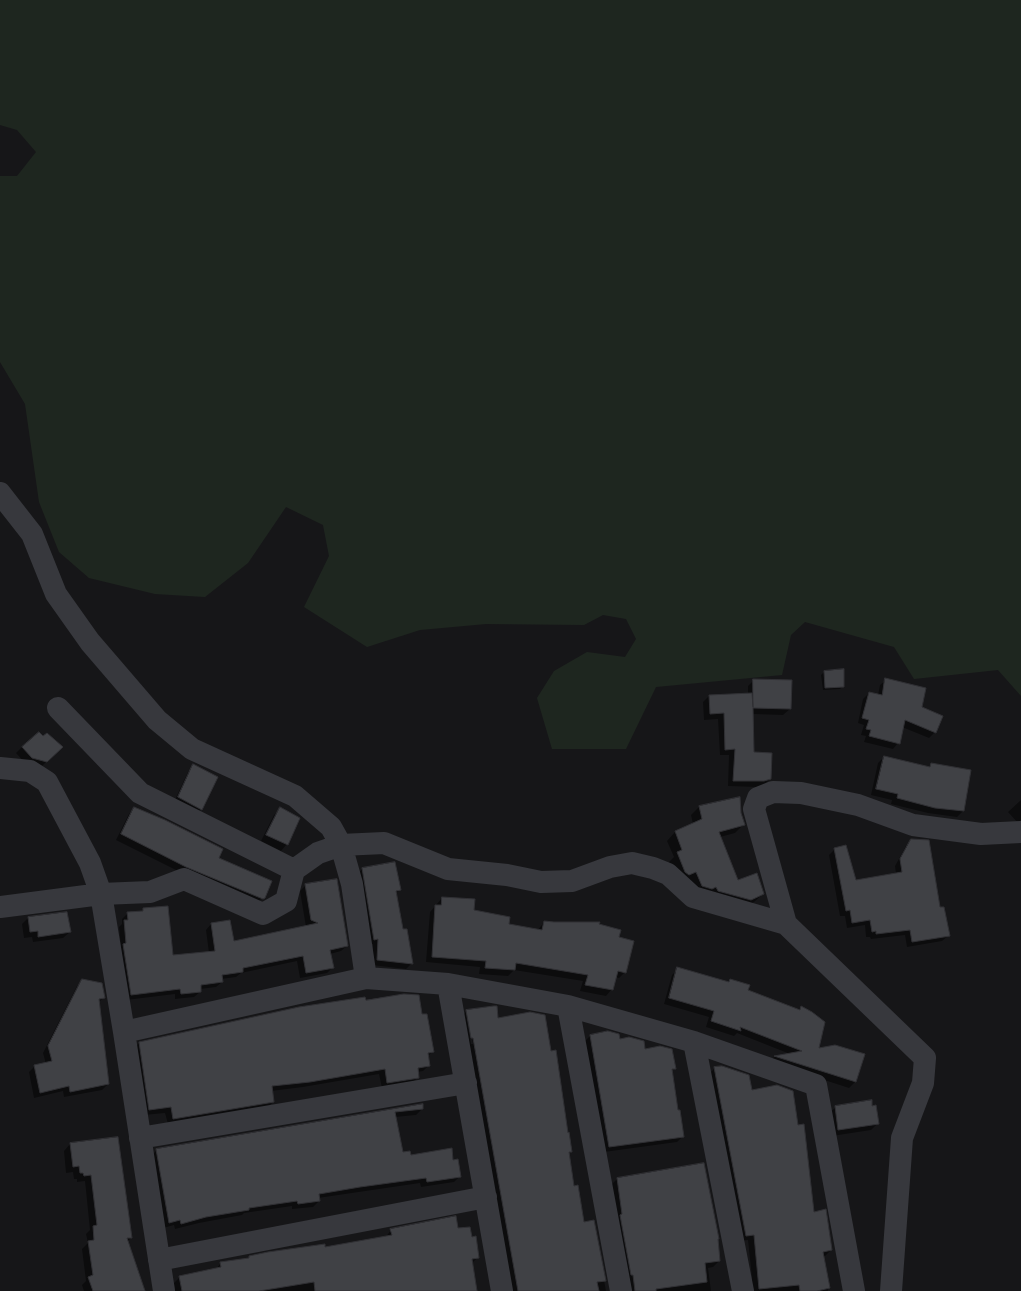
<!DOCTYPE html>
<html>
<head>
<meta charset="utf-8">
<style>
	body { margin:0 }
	canvas { display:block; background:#161618 }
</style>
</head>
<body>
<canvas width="1021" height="1291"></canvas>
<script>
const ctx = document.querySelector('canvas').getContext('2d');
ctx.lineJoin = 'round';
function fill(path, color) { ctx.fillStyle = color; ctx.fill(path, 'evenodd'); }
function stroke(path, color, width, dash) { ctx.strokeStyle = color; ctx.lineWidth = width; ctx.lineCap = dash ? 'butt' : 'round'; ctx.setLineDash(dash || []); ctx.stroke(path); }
const green = new Path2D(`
	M0,0h1021v696l-23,-26 -84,9 -20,-32 -89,-25 -14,13 -9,40 -126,12 -30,62h-74l-15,-51 17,-27 33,-19 38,5 11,-18 -10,-20 -23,-4 -19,10 -98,-1 -66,6 -53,17 -63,-40 25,-51 -6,-31 -37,-18 -38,56 -43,34 -50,-3 -66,-16 -30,-26 -20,-50 -14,-98 -25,-42v-186h17l19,-24 -19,-22 -17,-5z`);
const shadow = new Path2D(`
	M824,672l19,14 -3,3 -17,1 -2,-15z
	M754,680l36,29 -7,6 -31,-1 1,39 17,26 -6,6 -7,2 -29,-1 1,-31h-9l-2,-36 -14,1 -1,-18 6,-6 39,-1v-9z
	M886,680l49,52 -6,6 -27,-11 -4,16 -5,6 -29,-7 2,-6 -5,-1 3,-10 -6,-2 5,-24 6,-6 9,2 2,-10z
	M43,738l18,9 -21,21 -14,-4 -10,-11 6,-6z
	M884,757l44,11 4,-3 31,46 -6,6 -29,-4 -37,-9 1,-4 -21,-5 7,-32z
	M194,766l7,43 -6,6 -22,-11 15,-32z
	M1021,800v20l-3,3 -10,-11z
	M699,807l41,6 3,12 -8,8 -15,4 18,45 25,12 -9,8 -12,6 -65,-28 -8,-18 5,-5 -7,-16 8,-9 18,-8 -2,-9z
	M134,808l84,50 44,40 -6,6 -76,-32 -64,-32 13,-26z
	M280,809l7,35 -6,7 -20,-10 13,-26z
	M912,840l36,96 -6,5 -35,6 -2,-12 -34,4 -1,-2h-4l-1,-12 -18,3 -2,-12h-5l-11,-61 6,-6 20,32 41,-7 -1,-8 11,-20z
	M362,869l38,21 -5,4 7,36 10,33 -6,6 -34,-4 1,-21 -5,1 -11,-70z
	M306,885l41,61 -6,5 -11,3 2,14 -5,5 -27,5 -3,-17 -56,12 -5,4 -15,2 1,3 -6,5 -16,2v3l-6,5 -19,2v-5l-49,6 -7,-73 3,-3v-5l6,-6 13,-1 3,-2 28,46 37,-3 -3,-23 5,-6 22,18 73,-15 -6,-36z
	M442,898l65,27 31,5 6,-8 54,3 20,13 7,34 -6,6 -4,-1 -3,12 -6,7 -26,-5 3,-10 -69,-11 -6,6 -29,-2 1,-7 -54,-5 4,-50z
	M28,918l42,14 -7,6 -30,4 -1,-5 -8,1 -2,-14z
	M678,969l50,14 2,-3 17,11 51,20 3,-4 17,42 37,33 -6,6 -80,-26 5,-5 16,-3 -53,-21 -3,3 -28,-9 3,-10 -45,-13 8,-29z
	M83,981l21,16 -6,6 10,81 -6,6 -38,7 -1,-6 -29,7 -5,-26 6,-6 11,-2 -3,-11 34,-67z
	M365,1001l56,14 11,37 -5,5 2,8 -6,6 -6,1 1,5 -6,6 -30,5 -3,-14 -76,13 -32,4 2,11 -6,6 -99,16 -3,-11 -21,2 -10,-66 5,-6z
	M467,1011l30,8 74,132 -3,3 5,33 10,36 10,-2 13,70h-94l-51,-274zM466,1014h2l5,30h-2z
	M590,1036l29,4 25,10 30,18 -3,4 12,64 -6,6 -73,10 -20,-110z
	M722,1067l29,24 80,159 -6,6h-3l6,35h-78l2,-13 -4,-38 -8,1 -32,-166 6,-6z
	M422,1105v4l-6,6 -21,2 7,36 58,23 -6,6 -33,5 -1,-4 -102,15 1,3 -6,6 -21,2v-3l-48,7 -2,2 -43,8 -24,6 -1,-4 -11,3 -12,-72 6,-6z
	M836,1107l41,17 -6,6 -39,6 -3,-23z
	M117,1138l14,100 -4,4 17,49h-60l-2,-6 4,-4 -4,-32 6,-6 -2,-9 4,-4 -5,-49 -8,1v-3h-3l-1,-7 -7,1 -2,-22 6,-7z
	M703,1165l16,96 -6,6 -5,1 3,23h-83l-17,-106 6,-6z
	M391,1230h66l21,27 -7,7 4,27h-300l-1,-8 6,-6 35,-7 6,-7 27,-4 2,-2 74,-8 61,-11z`);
const building = new Path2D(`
	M844,669v18l-19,1 -1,-17z
	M885,678l41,10 -4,19 21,9 -7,17 -31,-13 -5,24 -31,-8 2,-6 -5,-1 3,-9 -7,-2 7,-26 13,3z
	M753,679l39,1 -1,29 -38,-1 1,44 18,1 -1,26 -7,2h-31l2,-32 -10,1 -1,-37 -14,1 -1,-19 43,-2 1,14z
	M39,732l4,4 4,-3 16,14 -16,15 -15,-4 -10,-11z
	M884,756l46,11 1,-4 40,7 -7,41 -29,-3 -38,-10 1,-4 -22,-5z
	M193,764l25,13 -16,33 -24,-13z
	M740,797l1,16 4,12 -26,7 19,48 19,-7 7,21 -13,6 -33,-9 -2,-4 -4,2 -10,-3 -6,-14 -7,3 -4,-3 -8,-20 5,-2 -7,-19 27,-12 -3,-13z
	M134,807l31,13 58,29 -4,9 53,23 -7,17 -2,1 -77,-32 -65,-33z
	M280,807l20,11 -12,27 -22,-10z
	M911,839l18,1 11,67h4l6,29 -38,6 -2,-12 -34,4v-3l-4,1 -2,-12 -18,3 -2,-13 -4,1 -12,-63 12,-3 10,35 46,-8 -2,-13z
	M395,862l6,28 -5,1 7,38h4l6,35 -36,-4 1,-21 -4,1 -12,-72z
	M337,879l11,67 -18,4 4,18 -28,5 -3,-17 -60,12v4l-21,3 1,7 -22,3v7l-20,2 -1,-5 -49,6 -8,-51 3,-1 -2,-23h4l-1,-8 16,-1v-3l25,-2 5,49 42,-4 -4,-28 19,-3 4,21 84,-18 -7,-3 -6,-36z
	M442,897l33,2 -1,11 36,7 -1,7 33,6 2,-9 10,1h46l-1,2 22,6 -2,7 15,4 -8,32 -8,-2 -5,19 -28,-5 3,-10 -72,-12 -1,7 -30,-2 1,-7 -54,-4 3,-52h6z
	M67,912l4,20 -33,5v-6l-8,1 -2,-15z
	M677,967l52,15 1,-3 20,6 -2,5 52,20 1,-4 11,6 13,10 -6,26 16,-3 30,9 -9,28 -82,-26 28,-5 -62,-24 1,4 -30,-10 3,-10 -45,-13z
	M82,979l20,4 3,15 -6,1 10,85 -39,8 -1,-6 -29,7 -6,-28 18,-4 -4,-15z
	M404,994l15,1 3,19h5l7,38 -6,1 2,13 -12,2 1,10 -32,5 -2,-14 -75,13 -38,4 2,16 -101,17 -2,-12 -22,3 -10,-68 160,-35 66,-10 1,3z
	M494,1006h3l1,12 32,-6 15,3 6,36 5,-1 12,83 1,-1 3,20h-3l5,34 4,-1 6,37 10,-2 12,61 -9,1 2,9h-81l-45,-253h-2l-5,-28z
	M608,1031l11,3 1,5 9,-2 15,4 1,8 15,-3 12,3 4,20h-4l6,41h2l4,27 -75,10 -19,-112z
	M722,1066l27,9 3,15 25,-5 16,6 5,34 6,-1 10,88 12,-3 6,41 -9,2 7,36 -13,3h-17l-1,-6 -40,4 -5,-54 -8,1 -32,-169z
	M872,1100v6l4,-1 3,19 -41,6 -3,-24z
	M423,1104v5l-28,3 8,40 7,-1 1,4 41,-7 1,12 5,-1 3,18 -34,5 -1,-4 -66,9 -41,7 1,7 -22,3 -1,-3 -48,7v2l-43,7 -25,7 -1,-4 -11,3 -13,-74z
	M118,1137l14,101h-5l18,53h-52l-5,-14 5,-2 -5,-34 6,-1 -1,-14 4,-1 -6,-50 -7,1 -1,-3h-3l-1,-7 -6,1 -3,-24z
	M704,1163l15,76h-1l2,22 -15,2 2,19 -51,7v2h-21l-2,-16h-2l-11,-60 2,-1 -5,-36z
	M456,1216l2,12 12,-1 2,10 4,-1 3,22 -7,1 5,32h-162l-1,-9 -55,9h-77l-3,-15 42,-9 -1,-5 29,-4v-2l19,-4 57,-8v3l67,-12 -2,-6z`);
const street = new Path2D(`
	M0,493l32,41 24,60 34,48 67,78 35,29 103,47 36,31 10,18 11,39 14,94
	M58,708l82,85 154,77
	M0,768l30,3 17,11 43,81 11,31 23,138 40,259
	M0,907l101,-13 49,-2 34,-13 79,35 23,-13 8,-31 24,-17 23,-8 43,-2 64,26 59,6 34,7 31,-1 38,-14 22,-4 21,5 15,6 25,23 93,27 139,134 -2,25 -21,55 -11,153
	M786,924l-32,-115 4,-11 15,-6 28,1 57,12 55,20 68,9 40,-2
	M448,984l54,307
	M568,1006l53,285
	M124,1032l242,-54 82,6 120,22 126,36 122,43 38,206
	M694,1042l49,249
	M140,1138l326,-55
	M159,1260l327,-63`);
fill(green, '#1e261f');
fill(shadow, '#0007');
fill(building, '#404145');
stroke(building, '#303034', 1);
stroke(street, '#37383d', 22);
</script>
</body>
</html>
